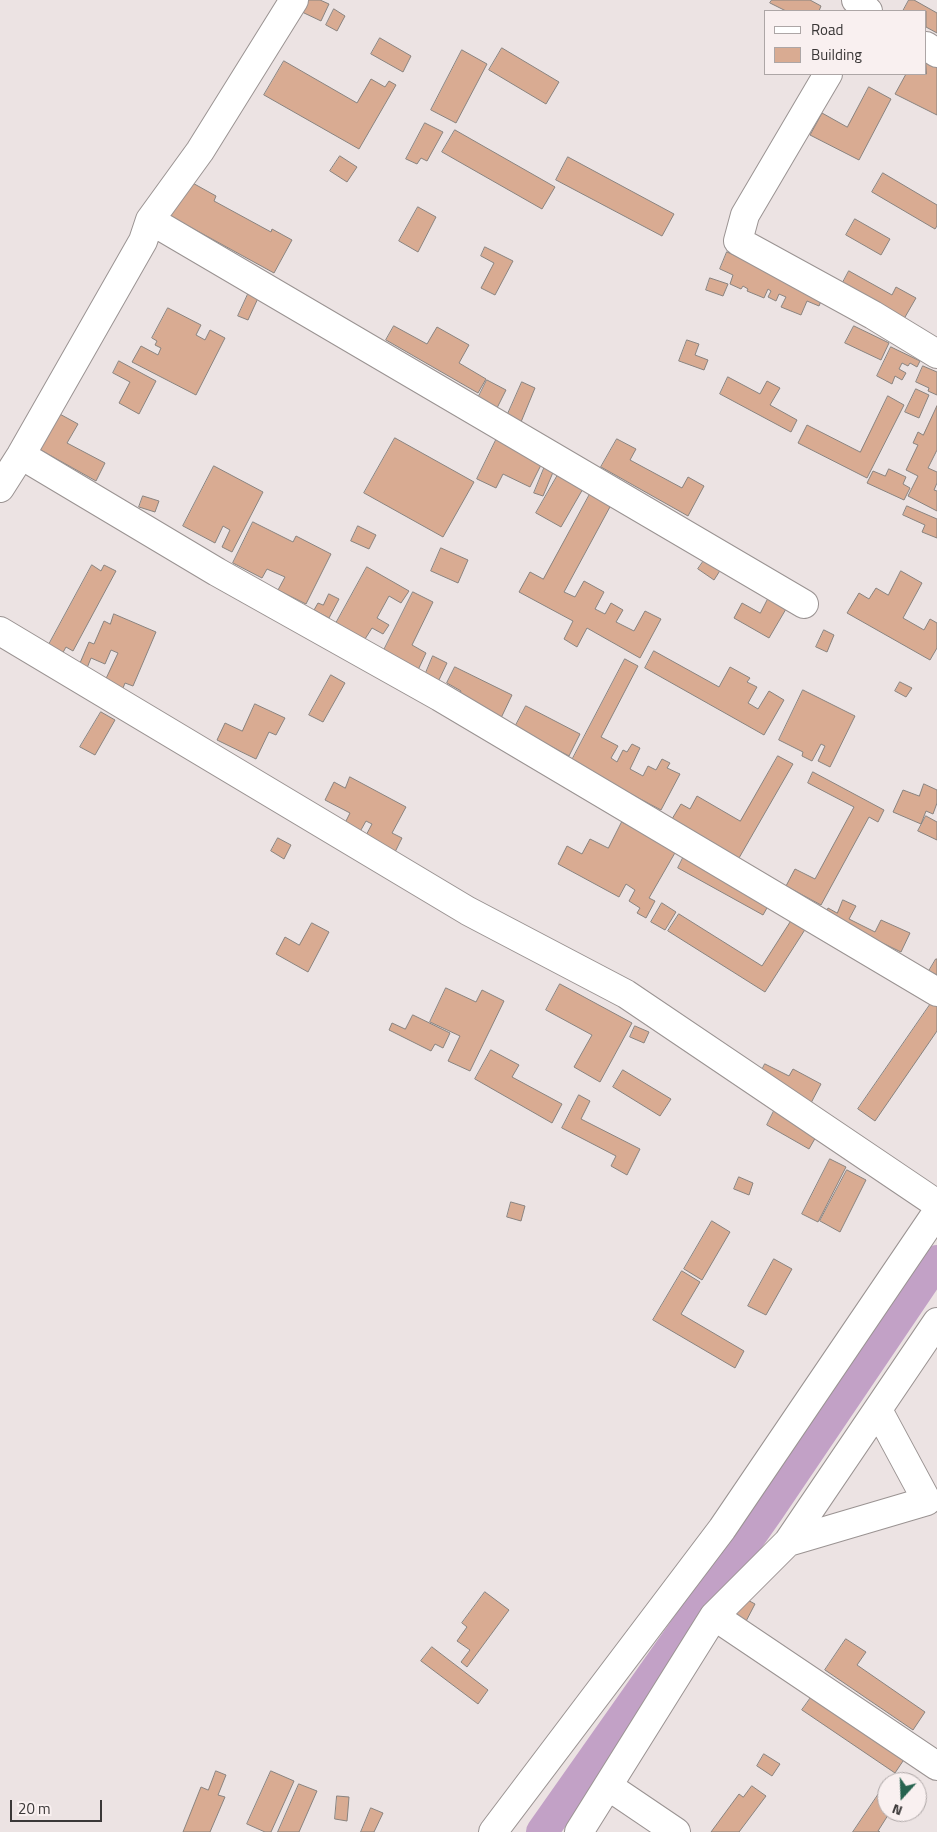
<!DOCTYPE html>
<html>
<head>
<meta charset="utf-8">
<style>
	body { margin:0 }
	#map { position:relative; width:937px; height:1832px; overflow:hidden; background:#ece3e3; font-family:"Titillium Web",sans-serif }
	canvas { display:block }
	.legend { position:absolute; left:764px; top:10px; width:162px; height:65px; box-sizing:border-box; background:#f9f0f0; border:1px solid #ada6a6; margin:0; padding:6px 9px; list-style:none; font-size:15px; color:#3a3737 }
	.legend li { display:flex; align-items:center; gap:10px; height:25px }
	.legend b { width:25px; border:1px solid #ada6a6 }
	.north { position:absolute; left:877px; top:1772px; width:50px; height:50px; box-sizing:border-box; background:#f9f0f0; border:1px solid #ada6a6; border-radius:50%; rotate:200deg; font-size:14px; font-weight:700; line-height:20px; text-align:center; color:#3a3737 }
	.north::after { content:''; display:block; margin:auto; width:18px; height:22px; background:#276450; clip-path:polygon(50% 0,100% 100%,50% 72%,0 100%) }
	.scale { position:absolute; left:10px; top:1800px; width:92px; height:22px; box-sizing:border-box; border:2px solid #3a3737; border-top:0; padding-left:6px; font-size:15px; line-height:18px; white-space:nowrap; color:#3a3737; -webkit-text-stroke:4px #f9f0f0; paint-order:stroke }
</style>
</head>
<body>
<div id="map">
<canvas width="937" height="1832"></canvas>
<ul class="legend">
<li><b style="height:6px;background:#fff"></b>Road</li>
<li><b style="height:14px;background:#d9ab92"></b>Building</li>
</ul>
<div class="north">N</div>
<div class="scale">20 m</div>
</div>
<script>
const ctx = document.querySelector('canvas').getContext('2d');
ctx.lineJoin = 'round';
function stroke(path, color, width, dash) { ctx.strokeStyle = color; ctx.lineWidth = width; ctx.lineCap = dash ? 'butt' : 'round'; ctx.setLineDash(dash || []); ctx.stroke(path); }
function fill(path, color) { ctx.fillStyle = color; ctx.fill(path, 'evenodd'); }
const canal = new Path2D(`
	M542,1832l226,-321 169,-250`);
const building = new Path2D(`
	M307,0h13l9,4 -8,17 -19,-9z
	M772,0h38l11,6 -2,5h-33l-16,-8z
	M909,0h5l23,13v20l-11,-6v-16h-23z
	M334,9l11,7 -8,15 -11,-6z
	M380,38l31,18 -8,16 -32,-18z
	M502,48l57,34 -13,22 -57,-34z
	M462,50l25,14 -31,59 -25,-13z
	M284,61l73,42 14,-24 14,8 4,-6 7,4 -37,64 -95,-54z
	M926,62l11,5v48l-42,-21 11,-20h20z
	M869,87l22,12 -32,61 -49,-25 12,-22 25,14z
	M425,123l18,9 -16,29 -6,-3 -4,6 -11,-5z
	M455,130l100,57 -13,22 -100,-57z
	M340,156l17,11 -10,15 -17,-11z
	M568,157l106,57 -12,22 -106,-56z
	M883,173l54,32v21l-2,3 -63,-37z
	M189,181l27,15 -2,5 57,31 1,-3 20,11 -18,33 -104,-57z
	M418,207l18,10 -18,35 -19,-11z
	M855,219l35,20 -9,16 -35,-20z
	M485,247l28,14 -18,34 -14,-7 13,-25 -13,-7z
	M727,252l97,42 -5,12 -12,-5 -6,14 -20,-8 5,-10 -7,-3 -3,7 -8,-4 3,-6 -3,-2 -4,9 -17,-7 1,-2 -5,-3 -2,3 -11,-5 3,-9 -13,-6z
	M849,271l43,24 4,-8 20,11 -15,26 -62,-34z
	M710,278l18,6 -5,12 -17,-6z
	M249,292l10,4 -11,24 -10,-4z
	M168,308l33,17 -5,10 9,5 5,-10 15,8 -29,57 -64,-33 9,-16 17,9 3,-7 -6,-3 2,-4 -5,-3z
	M394,326l33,18 10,-17 32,18 -10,18 27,16 -8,14 -92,-53z
	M854,326l35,17 -8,17 -36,-17z
	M687,340l12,4 -4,11 13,5 -4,10 -25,-9z
	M891,347l29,14 -3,6 -7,-4 -2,3 -6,-3 -3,6 7,4 -4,7 -7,-4 -3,8 -15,-8z
	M119,361l37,20 -17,33 -20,-11 11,-21 -17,-9z
	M923,366l14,6v23l-9,-4 1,-3 -13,-6z
	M728,377l32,17 7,-13 13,7 -10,17 27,15 -6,12 -71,-38z
	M487,380l19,10 -9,18 -19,-10z
	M522,382l13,6 -14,34 -14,-6z
	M916,389l13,6 -10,23 -14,-6z
	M888,396l16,9 -37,73 -69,-35 9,-18 53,27z
	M937,406v44l-9,18 9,4v11l-3,7 3,1v20l-29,-15 10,-20 -12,-6 12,-25 -5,-2 5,-11 5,3z
	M56,412l22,12 -11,19 38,20 -9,18 -59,-33z
	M498,436l46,23 -14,28 -27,-13 -7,14 -19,-9z
	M395,438l79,44 -31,55 -79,-44z
	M617,439l19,10 -6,11 52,28 6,-11 16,9 -16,30 -87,-49z
	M214,466l49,26 -31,60 -10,-5 8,-17 -7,-4 -8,17 -32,-17z
	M545,466l9,4 -11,26 -9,-3z
	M889,469l17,8 -3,7 7,4 -6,12 -37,-17 6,-12 12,5z
	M559,473l25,14 -23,40 -25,-14z
	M590,494l21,11 -47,87 11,5 9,-16 20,11 -9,17 10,5 6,-11 12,7 -7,12 18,9 11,-20 16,8 -21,39 -53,-30 -10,19 -13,-8 9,-18 -54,-29 11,-20 13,7z
	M143,496l16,5 -4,11 -16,-5z
	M907,506l30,13v19l-15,-6 3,-7 -22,-10z
	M253,522l40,20 3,-6 35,18 -25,50 -28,-14 7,-13 -18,-8 -5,9 -29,-15z
	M358,526l18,9 -7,14 -18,-8z
	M441,548l27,12 -10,23 -27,-12z
	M705,559l16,10 -7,11 -16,-11z
	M92,565l9,6 3,-6 12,6 -43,80 -7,-4 -6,11 -14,-8z
	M367,567l42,24 -8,12 -12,-7 -12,22 12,7 -6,9 -11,-6 -7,11 -31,-12z
	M901,571l21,12 -19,35 21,12 6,-11 7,4v25l-7,12 -83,-47 12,-20 10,6 7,-11 12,7z
	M413,592l20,10 -21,43 14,8 -8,17 -35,-18z
	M329,594l10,5 -10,19 -15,-8 4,-7 5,2z
	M768,599l18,10 -17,29 -35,-20 8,-15 18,10z
	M114,614l42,18 -23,54 -8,-3 -4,10 -18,-8 15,-32 -7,-3 -6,14 -14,-6 -6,15 -8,-3 12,-28 5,2 10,-23 6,3z
	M824,630l10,5 -7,17 -11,-5z
	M654,651l65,36 11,-20 20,11 -3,4 10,5 -9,16 10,6 11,-18 15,9 -20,35 -119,-67z
	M433,656l14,7 -9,19 -13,-7z
	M625,659l13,7 -37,71 17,9 -7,12 6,4 6,-12 4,2 5,-8 8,4 -10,21 13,7 5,-10 8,4 6,-11 8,4 -3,5 13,6 -19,36 -90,-48z
	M455,667l57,28 -11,23 -43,-21 3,-6 -14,-8z
	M331,675l14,8 -22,39 -14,-7z
	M900,682l12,6 -6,9 -11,-6z
	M803,690l52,26 -25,51 -12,-6 7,-15 -4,-2 -9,17 -10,-5 1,-4 -24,-12z
	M255,704l30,14 -9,17 -7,-3 -13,27 -39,-19 8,-17 17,8z
	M526,706l54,28 -11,22 -54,-29z
	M101,712l14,8 -20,35 -15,-8z
	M778,756l15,8 -54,94 -67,-39 9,-15 9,5 7,-13 43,25z
	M813,772l71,38 -6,12 -9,-5 -48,88 -35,-19 9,-17 20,10 39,-72 -46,-24z
	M350,777l56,30 -14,26 10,5 -9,18 -30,-15 9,-17 -6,-3 -9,16 -15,-8 8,-16 -25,-13 9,-18 11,6z
	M924,784l13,6v13l-4,11 -7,-3 -5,13 -28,-12 10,-22 16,6z
	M926,816l11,6v18l-19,-9z
	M622,822l54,29 -27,47 6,3 -9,17 -9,-5 3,-5 -11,-7 6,-11 -9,-6 -7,13 -61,-33 9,-18 15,8 8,-15 18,9z
	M278,838l13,7 -7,14 -13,-8z
	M686,852l86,47 -9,16 -85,-47z
	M843,900l13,6 -7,13 26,13 6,-12 29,13 -9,19 -76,-37 3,-7 9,5z
	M662,903l14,9 -11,18 -14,-8z
	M679,914l83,52 30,-47 14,9 -41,64 -97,-61z
	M312,923l17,9 -21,40 -32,-18 9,-17 14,8z
	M936,959h1v16l-8,-4z
	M560,984l72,39 -32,59 -26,-15 18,-32 -46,-25z
	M446,988l30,14 6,-12 22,11 -34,70 -22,-10 12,-25 -30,-14z
	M934,999l3,3v29l-62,90 -17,-12z
	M413,1015l37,18 -7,15 -8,-4 -4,7 -42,-21 3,-7 13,6z
	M635,1026l14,6 -5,11 -14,-6z
	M491,1050l28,15 -7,12 50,27 -10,19 -77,-44z
	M765,1064l24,12 4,-7 28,15 -10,19 -52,-27z
	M623,1070l48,29 -11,17 -47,-29z
	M579,1095l11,6 -9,18 59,30 -13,26 -16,-9 5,-10 -54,-28z
	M774,1111l43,24 -8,14 -42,-24z
	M830,1159l16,8 -28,55 -16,-8z
	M847,1170l19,10 -26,52 -20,-11z
	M739,1177l14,6 -4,12 -15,-6z
	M511,1202l14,4 -4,15 -14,-4z
	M712,1221l18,11 -28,48 -18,-11z
	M774,1259l18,10 -26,46 -18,-9z
	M682,1271l18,11 -19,32 63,37 -9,17 -82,-48z
	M485,1592l24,18 -42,57 -6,-5 9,-12 -13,-9 10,-14 -5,-4z
	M742,1597l13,7 -12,23 -12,-6z
	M846,1639l20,13 -9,13 68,47 -12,18 -88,-60z
	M432,1647l56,43 -10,14 -57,-43z
	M812,1696l93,62 -10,15 -93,-63z
	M764,1754l16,10 -8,12 -15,-10z
	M216,1771l10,4 -8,20 7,2 -15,35h-27l18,-45 7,3z
	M271,1771l23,10 -23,51h-6l-18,-8z
	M299,1784l18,7 -18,41h-21z
	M752,1786l14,10 -27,36h-28l28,-38 4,3z
	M880,1792l7,4v16h3l-12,19 2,1h-27z
	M337,1796l12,1 -2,24 -12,-2z
	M371,1808l12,5 -9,19h-13z`);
const minor = new Path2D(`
	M856,0l12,11
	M926,46l11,7
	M828,74l-83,141 -7,26 135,74 64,39
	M150,220l654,384
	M21,455l196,117 223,125 497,295
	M0,488l21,-33 122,-214 7,-21 50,-69 94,-151
	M0,631l468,280 158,83 311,210
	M788,1542l139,-41 -49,-91
	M714,1616l223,150
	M608,1786l68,46
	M493,1832l229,-303 215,-317
	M579,1832l135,-216 74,-74 149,-220`);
stroke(canal, '#c2a1c6', 32);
fill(building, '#d9ab92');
stroke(building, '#89837f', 1);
stroke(minor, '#9a9392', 30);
stroke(minor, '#fff', 28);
</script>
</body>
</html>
